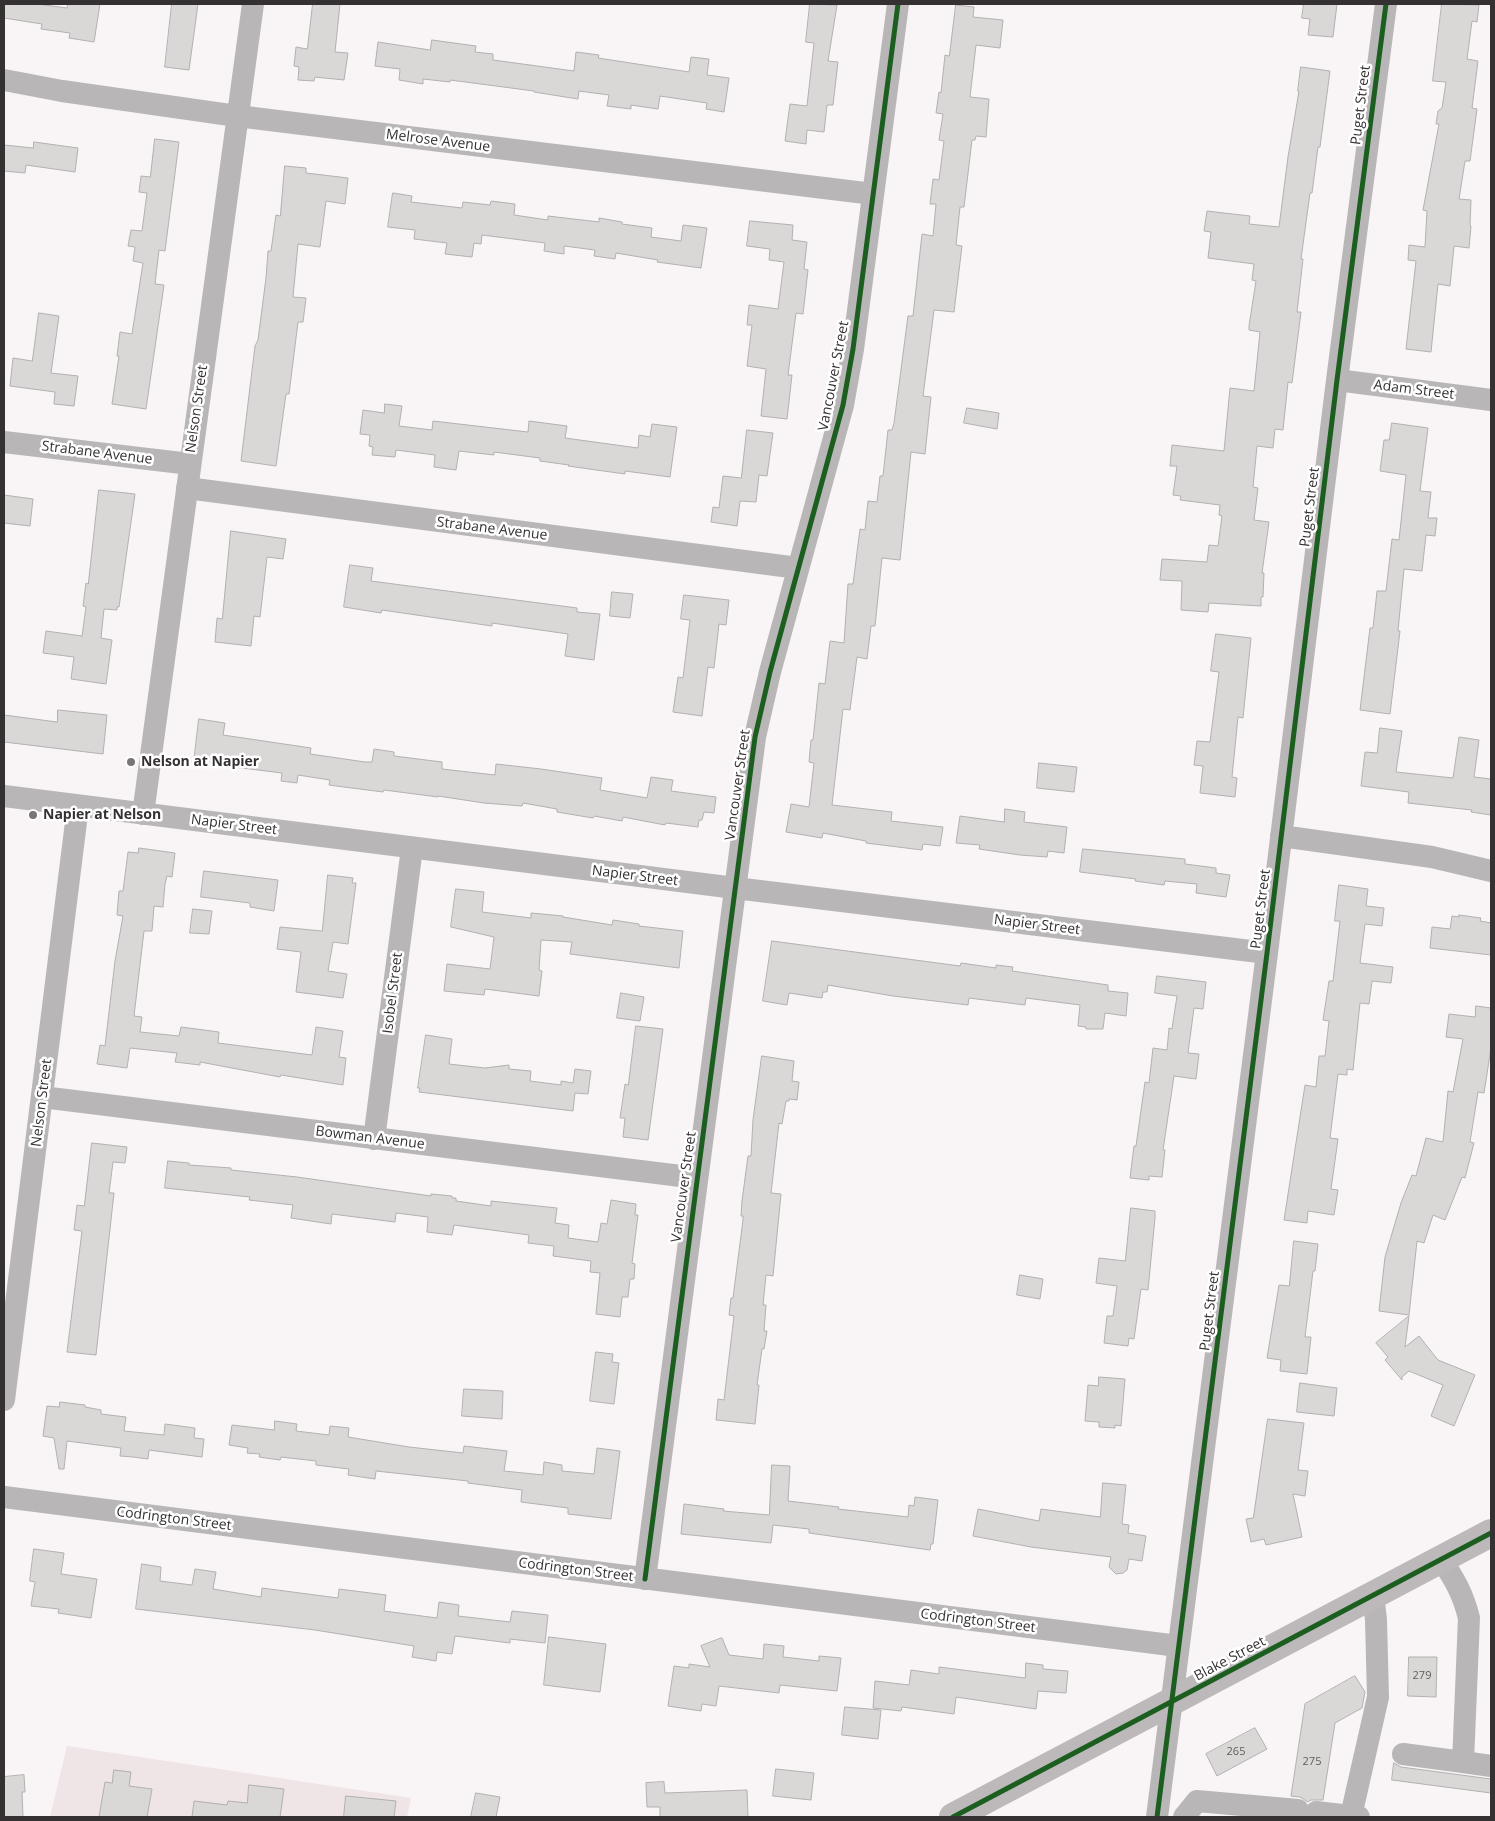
<!DOCTYPE html>
<html>
<head>
<meta charset="utf-8">
<style>
	body { margin:0 }
	#map { position:relative; width:1495px; height:1821px; overflow:hidden; background:#f9f4f5; font-family:"Open Sans",sans-serif }
	canvas { display:block }
	.frame { position:absolute; inset:0; border:5px solid #353132; pointer-events:none }
</style>
</head>
<body>
<div id="map">
<canvas width="1495" height="1821"></canvas>
<div class="frame"></div>
</div>
<script>
const ctx = document.querySelector('canvas').getContext('2d');
ctx.lineJoin = 'round';
function fill(path, color) { ctx.fillStyle = color; ctx.fill(path, 'evenodd'); }
function stroke(path, color, width, dash) { ctx.strokeStyle = color; ctx.lineWidth = width; ctx.lineCap = dash ? 'butt' : 'round'; ctx.setLineDash(dash || []); ctx.stroke(path); }
function label(font, color, halo, rows, align = 'center') {
  ctx.font = font + ' "Open Sans",sans-serif'; ctx.lineWidth = 5; ctx.setLineDash([]); ctx.textBaseline = 'middle'; ctx.strokeStyle = halo; ctx.fillStyle = color; for (const [text, x, y, turn = 0] of rows) {
    ctx.save(); ctx.translate(x, y); ctx.rotate((+turn || 0) * Math.PI / 180); ctx.textAlign = isNaN(turn) ? turn : align; if (halo) ctx.strokeText(text, 0, 0); ctx.fillText(text, 0, 0); ctx.restore();
  }
}
const built = new Path2D(`
	M67,1746l344,52 -4,19h-357z`);
const building = new Path2D(`
	M4,4h33l30,4 1,-4h32l-6,38 -25,-4 1,-5 -29,-4 1,-5 -38,-6z
	M172,4h26l-9,66 -24,-3z
	M313,4h27l-5,48 13,1 -4,27 -29,-3 -1,4 -16,-1 1,-13 -5,-1 2,-19 11,2z
	M810,4l27,1 -9,56 10,1 -5,43h-6l-3,27 -17,-2 -1,14 -21,-3 5,-37 17,2 7,-63 -8,-1z
	M1304,4h33l-4,33 -25,-2 2,-16 -8,-1z
	M1442,4l37,1 -2,17 -5,-1 -5,38 11,2 -6,47 5,1 -7,52h-5l-6,38 12,1 -1,25 1,1 -2,22 -15,-2 -4,40 -12,-2 -7,68 -25,-3 10,-88 -8,-1 1,-15 16,2 2,-36 -4,-1 16,-86h-3l2,-13 4,-3 4,-26 -13,-1z
	M956,5l18,2 -1,10 30,3 -3,28 -24,-3 -6,52 19,2 -3,38 -10,-1 -1,4h-3l-8,67h-4l-4,38 6,1 -8,66 -20,-2 -11,86 8,1 -6,57 -14,-2 -11,108 -18,-2 -7,68h-4l-4,33 -10,-2 -7,53 -7,-1 -11,96 60,7 -1,9 52,6 -3,19 -17,-2 -1,6 -56,-7v-2l-43,-8 -1,5 -36,-6 5,-28 18,3 5,-44 -5,-1 2,-22h2l6,-57 6,1 5,-43 14,2 4,-59h5l7,-55 5,1 3,-29 9,1 3,-26h3l5,-46h4l2,-7 14,-107h5l9,-82 11,2 3,-32h-6l3,-25 6,1 5,-39 -5,-1 4,-26 -7,-1 3,-21 2,1 4,-38 4,1z
	M432,40l44,6 -1,6 18,2v6l81,11 2,-19 23,3 -1,3 91,14 2,-15 18,2 -2,16 22,3 -5,34 -18,-3 1,-6 -47,-7 -2,13 -27,-4v4l-24,-3 2,-11 -30,-4 -1,8 -44,-7v-1l-84,-11v2l-27,-3v5l-24,-4 1,-11 -25,-3 3,-24 52,8z
	M1301,67l29,4 -10,76h-2l-6,46h-2l-9,66h2l-6,53h4l-9,71 -4,-1 -5,48 -8,-1 -2,19 -16,-2 -4,41 5,1 -4,32 15,2 -7,51h2l-1,24h-2v9l-52,-3 -1,9 -27,-2 1,-29 -22,-1 2,-21 45,3 2,-17 9,1 4,-30 -3,-1 1,-10 -40,-5 1,-4 -8,-1 4,-29h-7l2,-21 52,6 6,-63 24,3 6,-59 -11,-2v-4l7,-45 -4,-1 2,-16 -46,-6 3,-26 -7,-1 3,-20 43,5 -1,8 30,3 9,-70 11,-66h-1z
	M155,139l24,3 -14,109 -6,-1 -4,34 9,1 -18,124 -34,-5 7,-48h-2l3,-24 12,2 11,-71 -10,-2 2,-14 -7,-1 3,-16 11,1 5,-38 -8,-1 2,-16 9,1z
	M34,142l44,6 -3,24 -49,-7 -1,8 -21,-2v-26l29,3z
	M285,166l21,2v5l42,5 -3,26 -19,-3 -6,46 -22,-3 -5,53 13,1 -3,24h-5l-9,72h-3l-10,72 -35,-5 14,-115 3,-6 8,-62 2,-27h3l5,-36 4,1z
	M393,193l19,3 -1,6 51,6 1,-6 27,3 1,-4 24,3 -1,11 34,5v-4l51,6v-4l23,4v2l30,4 -1,9 30,4 2,-16 24,3 -6,40 -44,-6 1,-2 -42,-7 -1,6 -21,-3 1,-6 -31,-4v8l-20,-3 1,-8 -63,-8 -1,9 -7,-1 -2,14 -27,-3 2,-11 -33,-4 1,-9 -27,-3z
	M750,221l43,4 -1,15 15,2 -3,27 4,1 -5,44 -7,-1 -8,62h4l-5,44 -26,-3 5,-47 -19,-3 5,-41h-5l2,-20 29,4 6,-47 -15,-2 1,-11 -23,-3z
	M39,313l20,3 -8,57 27,3 -4,30 -20,-2 1,-12 -45,-6 3,-28 19,3z
	M385,404l17,2 -3,20 33,4 1,-9 95,11 1,-11 38,5 -2,12 73,10 1,-13 11,2 2,-13 25,3 -7,50 -45,-6v3l-57,-8 1,-1 -29,-4v-3l-46,-6v3l-35,-4 -3,19 -22,-3 1,-12 -39,-5 -1,7 -23,-2 1,-8 -4,-1 1,-11 -10,-1 3,-24 21,3z
	M967,408l32,5 -2,16 -33,-6z
	M1392,423l36,5 -8,63 11,1 -3,26h9l-2,18 -9,-1 -4,36 -18,-2 -6,62h2l-10,83 -30,-4 10,-82h3l4,-37h9l6,-52 7,1 7,-65 -26,-4 4,-31h5z
	M747,430l26,3 -6,43 -8,-1 -3,27 -16,-1 -3,25 -26,-4 2,-15 6,1 4,-32 18,2z
	M99,490l36,4 -16,113h-2v3l-13,-1 -3,29 11,2 -6,44 -35,-5 3,-22 -31,-4 3,-22 36,5 4,-29 -3,-1 3,-23 2,1z
	M4,495l29,4 -3,27 -26,-3z
	M231,531l55,8 -3,20 -16,-2 -7,60 -6,-1 -3,30 -36,-4 2,-24 5,1z
	M350,565l23,3 -2,13 206,27v4l23,2 -6,46 -29,-4 3,-22 -76,-11v3l-110,-16 -1,3 -37,-6z
	M612,592l21,2 -3,24 -20,-2z
	M684,595l45,5 -3,25 -7,-1 -5,44 -6,-1 -6,49 -29,-4 5,-35 5,1 7,-58 -9,-1z
	M1216,634l35,4 -8,80 -5,-1 -6,60 5,1 -2,19 -35,-4 3,-27 -9,-1 3,-24 13,1 9,-70 -8,-1z
	M58,710l49,5 -4,39 -99,-12v-27l53,7z
	M199,719l26,4 -2,12 88,13 -1,6 55,8h7l2,-13 20,3v4l48,6v7l53,6 1,-11 45,5 61,9 -2,12 47,8 4,-21 22,3 -2,11 45,6 -2,16 -10,-1 -2,8h-3l-1,7 -32,-4 -1,2 -42,-8 -1,4 -28,-5 -1,2 -36,-6v-3l-34,-6 -1,3 -38,-3 -46,-7v1l-54,-7 -1,2 -39,-5 -15,-2 1,-5 -32,-5 -1,8 -16,-2 1,-8 -88,-11z
	M1380,728l22,3 -6,41 57,6 6,-41 20,3 -5,37 17,2v36l-20,-3 1,-2 -64,-7 1,-11 -48,-6 4,-34 12,1z
	M1039,763l38,4 -3,25 -37,-4z
	M1005,809l20,3 -1,10 43,5 -3,26 -16,-2 -1,6 -27,-2 -41,-6 1,-4 -24,-2 4,-27 44,6z
	M139,848l36,5 -3,24 -5,-1 -2,8 -2,23 -9,-1 -2,25h-8l-10,85 8,1 -2,15 39,4 2,-9 38,5 -1,11 94,12 4,-28 27,4 -4,26 7,1 -3,27 -62,-10 -1,2 -80,-15v3l-25,-3 2,-9 -47,-5 -3,20 -30,-4 3,-19 5,1 10,-85 8,-45 -6,-1 2,-24h4l5,-39 10,1z
	M1083,849l102,10v5l31,4v5l14,2 -4,22 -30,-4 1,-9 -32,-3 -1,4 -29,-4 1,-2 -56,-7z
	M204,871l74,9 -4,31 -24,-4v-4l-49,-6z
	M328,875l25,3 -1,5h4l-8,61 -15,-2 -5,29 19,3 -4,24 -47,-6 5,-40 -24,-3 3,-22 42,4z
	M1339,885l29,4 -2,17 18,2 -2,18 -17,-2 -5,39 33,4 -2,16 -19,-2 -3,23 -9,-1 -7,67 -6,-1v6l-9,-1 -8,64 8,1 -7,50 7,1 -4,25 -26,-4 -1,12 -23,-3 21,-135 11,2 3,-31h6l4,-35 -6,-1 6,-39h4l7,-60h-5z
	M456,889l28,3 -2,20 49,6v-5l32,3v1l49,8 1,-5 26,4v2l44,5 -4,37 -109,-14 2,-12 -31,-2 -2,30 3,1 -3,25 -54,-7 -1,6 -40,-4 3,-27 43,5 4,-32 -43,-10z
	M193,909l19,2 -3,23 -19,-1z
	M1459,915l22,3 -1,3 11,2v32l-61,-7 2,-21 18,2 2,-13 7,1z
	M772,941l188,25 1,-3 35,5v-3l17,2 -1,4 96,14v6l20,2 -2,23 -21,-3 -2,16h-17v-2l-8,-1 2,-21 -54,-7 -1,7 -56,-7 -1,7 -75,-9 -65,-11 -1,7h-4l-1,6 -33,-5 -2,12 -24,-4z
	M1157,976l49,6 -3,27 -9,-1 -6,45 11,1 -3,25 -22,-3 -11,74h2l-3,27 -13,-1v4l-19,-2 4,-32h2l9,-64 4,1 4,-35 14,2 2,-22 3,1 5,-33 -22,-3z
	M621,993l23,4 -4,24 -23,-3z
	M1476,1006l15,2v40l-7,45 -6,-1 -8,50 4,1 -9,35 -3,-1 -17,43 -12,-5 -9,28 -7,-2 -8,74 -30,-4 6,-54 16,-54 11,-28 4,1 10,-38 17,4 5,-51 5,1 10,-53 -17,-2 3,-23 26,3z
	M636,1026l27,3 -15,111 -25,-3 2,-19h-5l5,-34 3,1z
	M426,1035l26,4 -3,25 36,4 24,-3v4l22,2 -1,10 31,4v-4l12,2 2,-14 16,2 -3,23 -13,-1 -2,18 -154,-19 1,-4h-2z
	M762,1056l32,5 -2,20 7,1 -2,18 -8,-1v2h-3l-4,23 -3,-1 -8,70 10,1 -8,82 -7,-1 -3,30h3l-2,26h3l-3,18h-2l-5,36h2l-4,39 -39,-4 2,-21 6,1 10,-84 -5,-1 2,-17h2l10,-78v-4h-2l1,-15 6,-45h3l2,-36z
	M92,1143l35,4 -2,16 -12,-1 -4,31h5l-18,162 -29,-3 15,-121 -8,-1 3,-25 7,1z
	M168,1161l21,2v2l42,3v2l66,7 134,19v-2l21,2v2h4v3l35,5v-5l66,7 -2,15 14,2 -1,13 30,4 3,-19 6,1 4,-24 25,4 -1,11h3l-6,48 3,1 -1,15h-4l-2,18h-6l-2,20 -24,-3 4,-41 -10,-1 1,-11 -38,-5 1,-10 -26,-3 1,-8 -75,-10 -2,10 -25,-3 1,-15 -32,-4 -1,9 -63,-8 -1,10 -40,-6 2,-13 -44,-5 1,-3 -85,-9z
	M1131,1208l24,3v7l-7,72 -7,-1 -7,50 -5,-1 -1,8 -24,-3 3,-27h6l4,-30 -21,-3 3,-25 26,3z
	M1294,1241l24,3 -3,27h-2l-8,66h6l-4,37 -27,-3 1,-11 -14,-2 12,-73 10,1z
	M1020,1275l23,4 -3,20 -23,-4z
	M1409,1316l-4,31 14,-11 19,24 37,15 -21,51 -23,-10 12,-31 -34,-14 -7,6v3l-17,-20 3,-3 -12,-14z
	M596,1352l17,2 -1,8 7,1 -5,41 -24,-3z
	M1099,1377l26,2 -4,47 -6,-1v3l-16,-1v-5l-14,-1 3,-36 10,1z
	M1300,1383l37,5 -3,28 -37,-4z
	M464,1389l39,2 -1,28 -40,-3z
	M60,1402l25,3v2l16,3v4l25,3 -2,14 40,4 1,-11 30,4 -1,10 10,1 -2,18 -53,-7 -1,9 -15,-2 -13,-1 1,-8 -54,-7 -3,28h-5l-5,-31 -11,-2 4,-30 12,1z
	M1268,1419l36,4 -6,47 10,1 -3,25 -12,-2 9,43 -36,8 -2,-6 -13,3 -5,-23 7,-1z
	M275,1421l22,3 -1,7 33,4 1,-9 19,2 -1,9 61,10 54,6 1,-7 43,5 -3,20 39,4 1,-13 18,3v6l32,3 3,-26 23,3 -9,68 -43,-5v-6l-47,-6 1,-12 -54,-7v-2l-92,-10 -1,8 -27,-4 1,-6 -33,-4v-4l-35,-4 -1,3 -21,-3 1,-3 -13,-1 1,-5 -19,-3 3,-20 42,5z
	M772,1465l18,1 -2,35 51,6 -1,2 70,8 1,-12 5,1 1,-9 23,3 -5,44h-2l-1,6 -121,-17v-4l-36,-4 -2,18 -90,-9 3,-30 40,5 -1,2 46,4z
	M1103,1483l23,2 -4,39 7,1 -1,8 18,3 -4,25 -13,-2 -2,11 -4,3 -7,1 -7,-7 2,-10 -80,-10 -58,-11 5,-27 61,12 2,-12 59,8z
	M34,1549l30,4 -3,21 36,5 -6,39 -33,-5 1,-4 -28,-3 4,-24 -5,-1z
	M142,1564l19,3 -1,14 32,4 3,-16 21,3 -3,17 48,8 1,-9 76,10 1,-9 47,6 -2,16 53,7 2,-16 20,3 -1,11 52,6 2,-11 36,4 -3,28 -35,-4v4l-55,-7 -3,18 -15,-2 -1,9 -24,-4 2,-11 -99,-16 -179,-21z
	M549,1637l57,7 -6,48 -56,-7z
	M722,1638l7,17 34,4 1,-15 20,2 -1,11 36,4v-5l22,2 -4,33 -57,-6 -1,8 -60,-7 -3,20 -14,-2 -1,7 -33,-5 6,-40 15,2v-4l21,3 -9,-21z
	M1409,1657h28l-1,40 -28,-1z
	M1026,1663l17,2v4l25,2 -2,22 -28,-2 -2,18 -80,-12 -2,17 -52,-7 -1,4 -28,-3 2,-27 34,4 2,-15 28,4v-7l86,11z
	M1355,1676l10,16 -3,16 -27,15 -12,77h-12l-3,2 -8,-5 -9,-1 14,-92z
	M845,1707l36,3 -3,29 -36,-4z
	M1255,1728l12,21 -50,27 -11,-22z
	M1394,1763l7,4 90,12v14l-99,-13z
	M776,1769l38,4 -3,27 -38,-4z
	M114,1770l17,2 -2,14 23,3 -5,28h-48l6,-35 7,1z
	M24,1775l1,17h-3l1,25h-19v-40z
	M664,1782l1,11 82,-3 1,27h-88v-10h-13l-1,-24z
	M249,1785l35,4 -4,28h-88l2,-16 33,4 1,-4 19,2z
	M476,1793l24,4 -4,20h-25z
	M346,1796l50,5 -2,16h-50z`);
const minor = new Path2D(`
	M4,80l58,11 175,25 636,78
	M1337,380l154,20
	M4,442l186,22
	M187,488l611,80
	M4,796l731,92 532,65
	M143,814l110,-810
	M1281,836l151,21 59,14
	M42,1097l655,81
	M374,1139l38,-291
	M4,1400l74,-594
	M4,1497l1174,149
	M645,1579l110,-842 15,-65 73,-267 10,-56 45,-345
	M1403,1754l60,8 6,-144c-6,-24 -14,-38 -28,-59
	M1463,1762l28,4
	M1316,1812l43,5
	M1351,1816l27,-119 -2,-77 -3,-25
	M1157,1817l110,-864 70,-573 49,-376
	M1184,1817l13,-16 101,9`);
const major = new Path2D(`
	M953,1817l538,-284`);
const cycleway = new Path2D(`
	M645,1579l110,-842 15,-65 73,-267 10,-56 45,-345
	M953,1817l538,-284
	M1157,1817l110,-864 70,-573 49,-376`);
const markers = [
	[131,762,5,"#7a7576"],
	[33,815,5,"#7a7576"]
];
const numberNames = [
	["279",1422,1676],
	["265",1236,1752],
	["275",1312,1762]
];
const streetNames = [
	["Puget Street",1361,105,-83],
	["Melrose Avenue",438,141,7],
	["Vancouver Street",834,376,-79],
	["Adam Street",1414,390,7],
	["Nelson Street",197,409,-82],
	["Strabane Avenue",97,453,7],
	["Puget Street",1310,507,-83],
	["Strabane Avenue",492,529,7],
	["Vancouver Street",738,785,-82],
	["Napier Street",234,825,7],
	["Napier Street",635,876,7],
	["Puget Street",1261,909,-83],
	["Napier Street",1037,925,7],
	["Isobel Street",393,993,-83],
	["Nelson Street",42,1103,-83],
	["Bowman Avenue",370,1138,7],
	["Vancouver Street",684,1187,-82],
	["Puget Street",1210,1311,-83],
	["Codrington Street",174,1519,7],
	["Codrington Street",576,1570,7],
	["Codrington Street",978,1621,7],
	["Blake Street",1230,1659,-28]
];
const poiNames = [
	["Nelson at Napier",141,762],
	["Napier at Nelson",43,815]
];
fill(built, '#efe4e6');
fill(building, '#dad8d7');
stroke(building, '#b2b0b0', 1);
stroke(minor, '#b8b6b7', 22);
stroke(major, '#bdb8ba', 28);
stroke(cycleway, '#1b5e20', 5);
for (const [x, y, r, color] of markers) { const dot = new Path2D(); dot.arc(x, y, r, 0, 2 * Math.PI); ctx.fillStyle = color; ctx.fill(dot); stroke(dot, '#fff', 2); }
label('11px', '#5e5b5b', null, numberNames);
label('14px', '#353132', '#fff', streetNames);
label('bold 14px', '#353132', '#fff', poiNames, 'left');
</script>
</body>
</html>
